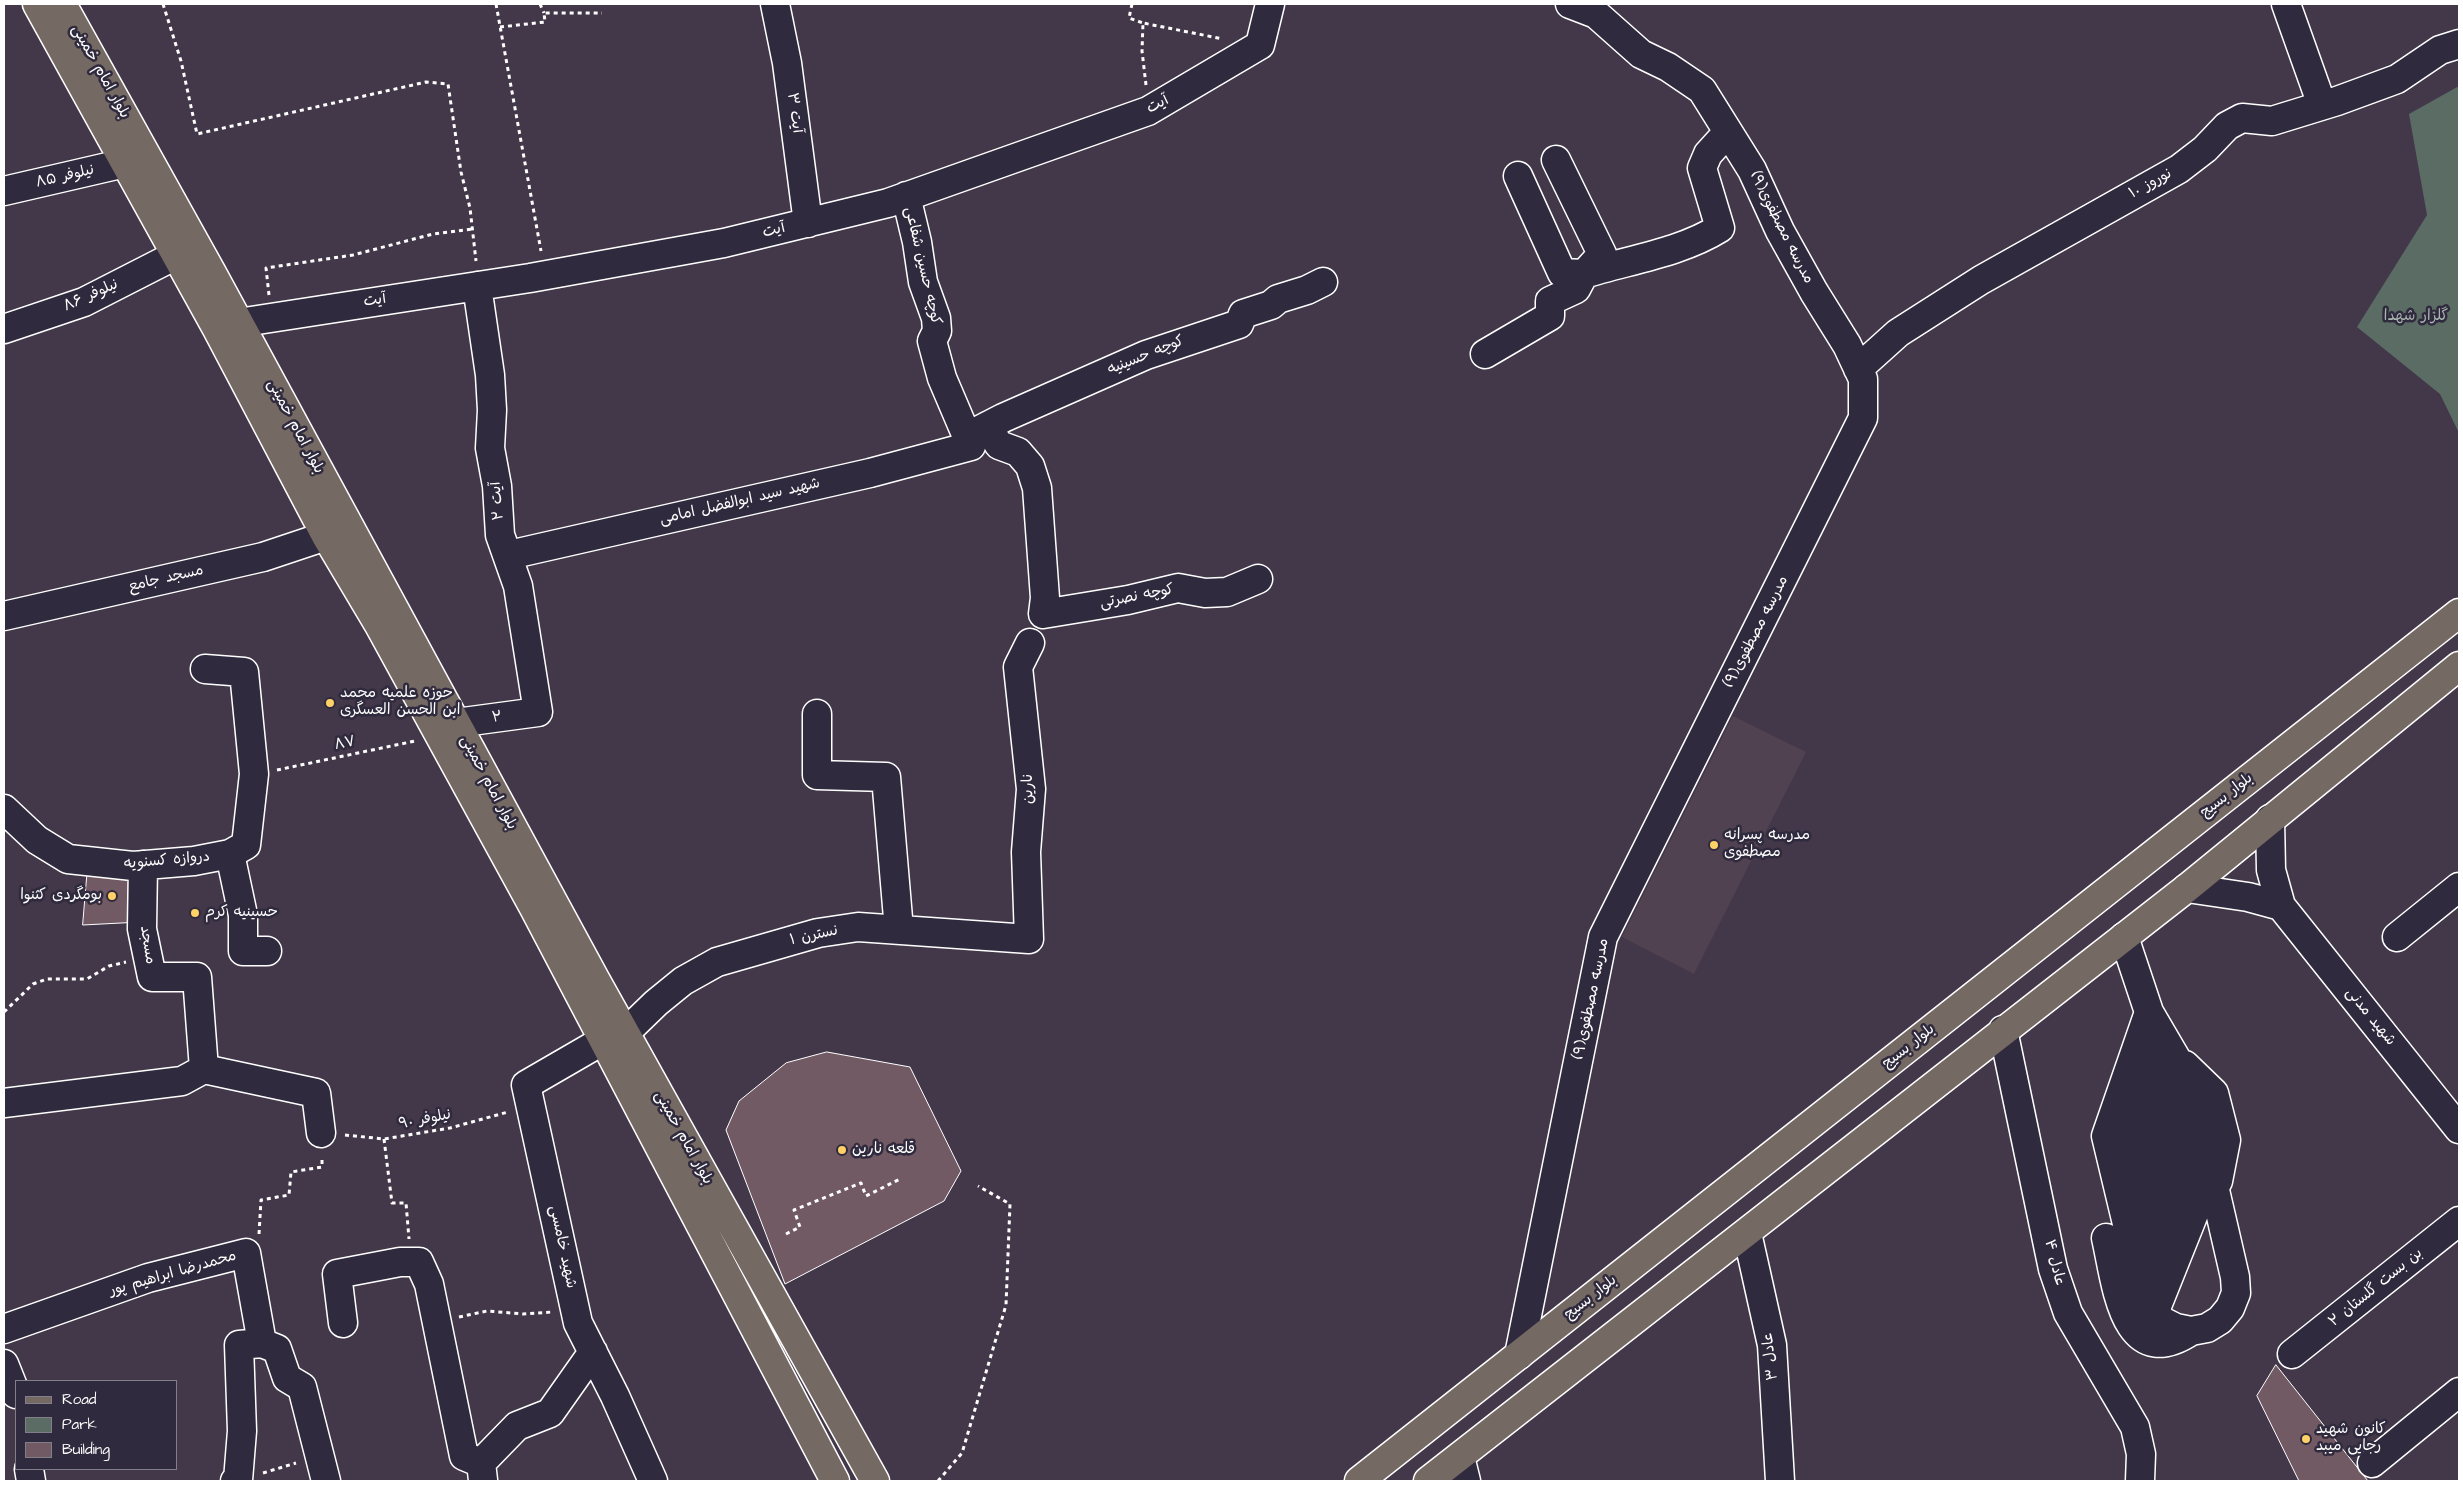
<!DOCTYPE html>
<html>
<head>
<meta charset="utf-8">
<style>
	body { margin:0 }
	#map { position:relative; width:2463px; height:1485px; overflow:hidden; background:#433849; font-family:"Architects Daughter",sans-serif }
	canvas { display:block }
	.frame { position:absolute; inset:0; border:5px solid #fff; pointer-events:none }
	.legend { position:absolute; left:15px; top:1380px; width:162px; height:90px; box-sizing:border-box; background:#2f2a3d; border:1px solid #827f8b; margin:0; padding:6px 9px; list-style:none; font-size:15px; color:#fff }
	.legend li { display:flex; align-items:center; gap:10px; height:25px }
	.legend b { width:25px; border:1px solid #827f8b }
</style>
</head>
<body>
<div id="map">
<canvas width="2463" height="1485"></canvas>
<div class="frame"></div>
<ul class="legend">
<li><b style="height:6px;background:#756964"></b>Road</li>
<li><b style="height:14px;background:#5a6c64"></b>Park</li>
<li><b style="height:14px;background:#725a65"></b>Building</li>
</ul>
</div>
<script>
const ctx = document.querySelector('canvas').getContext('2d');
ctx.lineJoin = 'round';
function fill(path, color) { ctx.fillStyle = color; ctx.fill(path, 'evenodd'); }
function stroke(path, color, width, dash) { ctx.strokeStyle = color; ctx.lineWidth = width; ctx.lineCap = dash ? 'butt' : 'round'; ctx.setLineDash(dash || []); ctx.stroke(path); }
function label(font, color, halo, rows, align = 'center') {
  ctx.font = font + ' "Architects Daughter","Playpen Sans Arabic",sans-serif'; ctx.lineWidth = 5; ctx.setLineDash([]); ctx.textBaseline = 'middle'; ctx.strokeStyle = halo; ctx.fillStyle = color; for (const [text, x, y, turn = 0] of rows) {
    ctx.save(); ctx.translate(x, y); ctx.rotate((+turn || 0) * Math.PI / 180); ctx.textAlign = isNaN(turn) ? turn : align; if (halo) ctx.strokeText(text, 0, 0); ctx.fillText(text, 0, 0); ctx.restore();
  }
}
const built = new Path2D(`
	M1733,716l73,36 -112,222 -72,-37z`);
const green = new Path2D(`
	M2459,86v347l-19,-39 -83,-67 70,-112 -18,-101z`);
const building = new Path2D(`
	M88,866l51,4 1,52 -57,3z
	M827,1052l83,15 51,104 -17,30 -159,83 -59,-154 13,-29 47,-38z
	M2276,1365l92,116h-69l-42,-85z`);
const path = new Path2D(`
	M163,4l18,57 16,73 229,-52 22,2 13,88 9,36 6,53
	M496,4l45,247
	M540,4l4,9
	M1132,4l-3,14 14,5
	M500,27l45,-5 -1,-9h58
	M1146,85l-4,-34 1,-28 80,16
	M269,295l-3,-27 87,-13 80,-21 39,-5
	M277,770l138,-29
	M4,1012l29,-28 14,-5h40l22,-13 17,-4
	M345,1135l39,4 66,-11 58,-16
	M384,1139l8,64h14l3,36
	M259,1234l2,-34 28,-5 2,-23 31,-5v-10
	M786,1234l14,-7 -6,-17 67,-27 5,13 34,-17
	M459,1317l28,-6 36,3 29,-2
	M263,1473l33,-10
	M938,1481l24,-28 44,-148 4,-101 -32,-18`);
const minor = new Path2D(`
	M775,4l12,59 21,160
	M2286,4l36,101
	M1518,176l44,97 22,1 18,-20 -46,-94
	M4,191l121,-28
	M4,329l80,-27 92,-47
	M218,329l20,-6 292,-45 194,-35 164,-40 260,-92 112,-66 10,-41
	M1485,354l65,-38v-15l26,-12 8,-15c44,-14 96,-21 136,-46l-18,-60 6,-14 20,-22
	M1858,369l40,-36 83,-53 198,-111 26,-20 22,-23 15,-8 30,3 65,-20 60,-22 43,-29 19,-6
	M987,426l12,19 19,7 12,14 7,22 8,110 -2,16 85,-14 50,-12 27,5 22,-1 31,-13
	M972,434l31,-16 143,-63 93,-31 4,-10 28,-9 7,-6 29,-9 16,-8
	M509,555l361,-82 101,-27 -29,-68 -10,-37 5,-10 -1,-13 -13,-36 -6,-40 -11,-46
	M4,616l259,-59 63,-21
	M817,714v61l69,2 13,153
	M456,723l82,-11 -20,-126 -18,-51 -3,-49 -7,-38 2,-38 -2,-35 -13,-89
	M4,809l33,31 31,19 65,7 61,-5 36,-7 16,-9 8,-71 -10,-102 -39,-3
	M2270,819l1,51 10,36 178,223
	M230,854l13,61v36h24
	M143,865l-1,64 10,48h45l7,92
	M2187,888l61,9 33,9
	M2124,937l25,75 41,70 45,195 1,16 -6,15 -10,12 -13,8 -16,3 -15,-3 -14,-7 -18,-26 -38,-159 43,-124
	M2397,937l62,-50
	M2003,1030l50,239 15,44 67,114 6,27 -1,27
	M625,1033l31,-30 27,-22 34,-19 101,-29 40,-6 171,12 -3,-87 5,-63 -13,-122 12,-24
	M602,1041l-76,44 52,238 37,73 38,85
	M2147,1046l17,27 35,128 -44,110
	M2185,1065l29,28 12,47 -8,41
	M4,1103l178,-22 22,-12 112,24 5,40
	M2114,1169l44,-105
	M2124,1211l46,-114
	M1747,1233l25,112 8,136
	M2106,1238c10,43 17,138 85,93
	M2132,1244l49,-108
	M2141,1283l49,-113
	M343,1323l-6,-49 63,-12h19l10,22 35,172 17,7
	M4,1329l144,-51 98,-25 16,90 -23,2 3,86 -4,49 -3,1
	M262,1343l15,6 10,29 15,9 24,94
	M2292,1354l167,-133
	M1519,1355l84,-418 260,-519v-39l-16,-34 -33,-53 -34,-61 -28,-61 -50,-80 -34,-23 -27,-13 -45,-40 -26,-10
	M4,1364l12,30
	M1460,1457l6,24
	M2372,1463l87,-71
	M29,1469l2,12
	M483,1480l-2,-17 36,-37 33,-13 43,-61`);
const major = new Path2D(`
	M37,4l180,325 109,207 53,89 155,283 301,573
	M62,4l150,269 383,706 280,502
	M1359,1481l1100,-868
	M1428,1481l759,-593 272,-222`);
const markers = [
	[330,703,5,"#ffd166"],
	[1714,845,5,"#ffd166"],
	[112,896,5,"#ffd166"],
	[195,913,5,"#ffd166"],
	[842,1150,5,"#ffd166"],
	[2306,1439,5,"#ffd166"]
];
const streetNames = [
	["بلوار امام خمینی",100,72,61],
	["آیت",1158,105,-28],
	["آیت ۳",794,113,82],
	["نیلوفر ۸۵",65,177,-13],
	["نوروز ۱۰",2151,184,-29],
	["مدرسه مصطفوی(۹)",1781,228,63],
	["آیت",774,231,-14],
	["کوچه حسین شفاعی",922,266,77],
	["نیلوفر ۸۶",91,296,-24],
	["آیت",375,301,-9],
	["کوچه حسینیه",1146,356,-22],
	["بلوار امام خمینی",295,427,62],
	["آیت ۲",498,501,-95],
	["شهید سید ابوالفضل امامی",740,502,-13],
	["مسجد جامع",166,579,-13],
	["کوچه نصرتی",1137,597,-11],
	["مدرسه مصطفوی(۹)",1757,632,-63],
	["۲",497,718,-8],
	["۸۷",345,744,-12],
	["بلوار امام خمینی",488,783,62],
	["نارین",1029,789,-91],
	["بلوار بسیج",2227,796,-38],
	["دروازه کسنویه",167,861,-5],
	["نسترن ۱",814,936,-12],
	["مسجد",147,945,81],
	["مدرسه مصطفوی(۹)",1592,999,-78],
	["شهید مدنی",2370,1017,51],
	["بلوار بسیج",1909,1047,-38],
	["نیلوفر ۹۰",425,1120,-11],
	["بلوار امام خمینی",683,1138,61],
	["شهید خامسی",562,1247,78],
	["عادل ۴",2054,1263,76],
	["محمدرضا ابراهیم پور",173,1274,-16],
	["بن بست گلستان ۲",2376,1288,-39],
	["بلوار بسیج",1591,1298,-38],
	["عادل ۳",1771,1356,-96]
];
const parkNames = [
	["گلزار شهدا",2416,317]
];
const poiNames = [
	["حوزه علمیه محمد",340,694],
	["ابن الحسن العسگری",340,711],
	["مدرسه پسرانه",1724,836],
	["مصطفوی",1724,853],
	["بومگردی کثنوا",102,896,"right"],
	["حسینیه کرم",205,913],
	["قلعه نارین",852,1150],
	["کانون شهید",2316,1430],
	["رجایی میبد",2316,1447]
];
fill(built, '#514251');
fill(green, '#5a6c64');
fill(building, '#725a65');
stroke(building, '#fff', 1);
stroke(minor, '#fff', 31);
stroke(major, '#fff', 31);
stroke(path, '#fff', 3, [4, 4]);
stroke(minor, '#2f2a3d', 28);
stroke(major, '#756964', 28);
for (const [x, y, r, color] of markers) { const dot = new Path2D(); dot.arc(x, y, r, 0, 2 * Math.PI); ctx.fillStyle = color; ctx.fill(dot); stroke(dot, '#2f2a3d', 2); }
label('15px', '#fff', '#2f2a3d', streetNames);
label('15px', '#acb6b2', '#2f2a3d', parkNames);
label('15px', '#fff', '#2f2a3d', poiNames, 'left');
</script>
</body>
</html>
